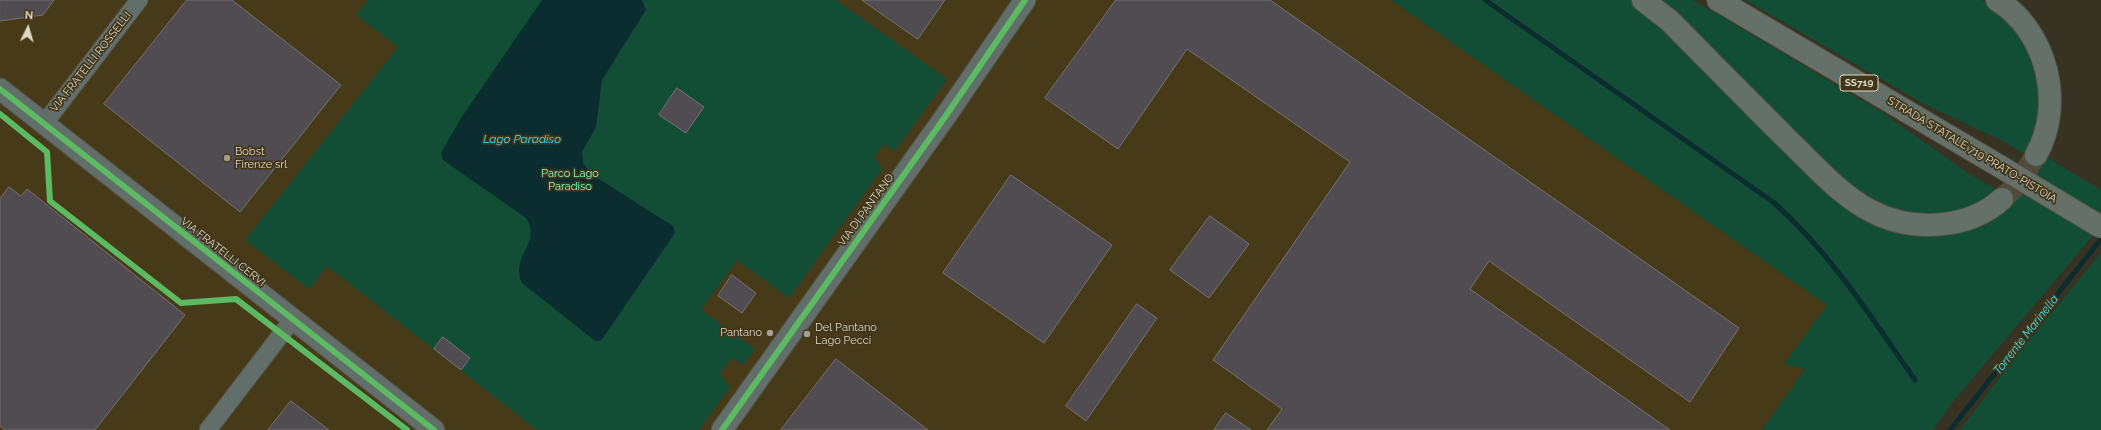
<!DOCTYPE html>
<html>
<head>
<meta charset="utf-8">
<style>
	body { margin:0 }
	#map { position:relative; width:2101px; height:430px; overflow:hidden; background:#383222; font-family:Raleway,sans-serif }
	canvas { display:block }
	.north { position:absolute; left:8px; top:8px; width:40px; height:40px; -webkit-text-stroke:3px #413619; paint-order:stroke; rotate:5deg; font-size:11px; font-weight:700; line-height:16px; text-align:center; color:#dfd8c8 }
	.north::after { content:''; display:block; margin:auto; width:14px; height:18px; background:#dfd8c8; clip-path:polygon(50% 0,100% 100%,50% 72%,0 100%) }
</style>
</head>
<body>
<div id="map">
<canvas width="2101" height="430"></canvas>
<div class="north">N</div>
</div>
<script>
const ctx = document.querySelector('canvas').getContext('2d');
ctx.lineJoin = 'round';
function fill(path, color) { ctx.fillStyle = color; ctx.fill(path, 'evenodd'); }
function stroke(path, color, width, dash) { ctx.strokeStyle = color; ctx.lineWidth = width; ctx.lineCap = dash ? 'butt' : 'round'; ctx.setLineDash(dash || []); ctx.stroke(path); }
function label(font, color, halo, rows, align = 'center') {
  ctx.font = font + ' Raleway,sans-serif'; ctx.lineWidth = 3.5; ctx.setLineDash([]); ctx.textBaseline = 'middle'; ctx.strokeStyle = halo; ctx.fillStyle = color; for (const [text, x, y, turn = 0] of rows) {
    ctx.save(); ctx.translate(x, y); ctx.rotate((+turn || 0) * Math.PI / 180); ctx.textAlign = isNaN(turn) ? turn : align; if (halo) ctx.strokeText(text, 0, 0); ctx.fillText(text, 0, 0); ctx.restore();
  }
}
const built = new Path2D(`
	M0,0h1391l436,305 -42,58 20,6 -43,61h-1762z`);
const green = new Path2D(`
	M368,0h468l111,79 -52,72 -11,-7 -10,13 8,12 -93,129 -52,-38 -36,50 54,39 -12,16 -11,-7 -12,16 10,13 -31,43h-162l-210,-164 -18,23 -64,-49 153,-193 -42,-32z
	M1391,0h241l30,24 221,202 126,-20 22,-22 16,-27 54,33v36l-150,178 -18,26h-171l43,-61 -21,-5 43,-59z
	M1662,0h30l27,15 164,98 85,60 31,18c-34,27 -78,29 -117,15 -10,-4 -20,-12 -30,-17z
	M1745,0h236l17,10 13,14 24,38 8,51 -16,42 -22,-13 -81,-38z
	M2101,253v177h-141l60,-79z`);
const water = new Path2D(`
	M542,0h100l4,10 -44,70 -6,47 -14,25 1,11 8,11 82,52 2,7 -72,105 -4,3 -5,-1 -72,-57c-13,-26 21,-41 4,-65l-83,-58 -2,-7 20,-35z`);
const stream = new Path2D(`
	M1485,0l288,202c58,51 98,115 142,178
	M1950,430l151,-191`);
const building = new Path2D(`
	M0,0h54l-11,15 -43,6z
	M187,0h45l109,85 -101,127 -136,-108z
	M862,0h83l-27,39z
	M1116,0h154l469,328 -49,74 -201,-141 -19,28 200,141h-403l15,-21 -69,-49 137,-198 -163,-113 -69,100 -73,-51z
	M677,88l27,19 -18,26 -27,-18z
	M1011,175l101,70 -68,98 -101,-70z
	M9,187l12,9 6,-7 158,126 -90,115h-90l-5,-4v-227z
	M1210,216l39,28 -40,54 -39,-28z
	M732,275l24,18 -14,20 -24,-17z
	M1137,304l20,14 -71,103 -20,-15z
	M443,337l27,21 -9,12 -27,-21z
	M836,359l92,71h-147z
	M291,401l38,29h-61z
	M1226,413l25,17h-37z`);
const trunkTunnel = new Path2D(`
	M2002,199l15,-14 19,-30`);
const minor = new Path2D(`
	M44,124l95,-124
	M208,430l85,-111`);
const tertiary = new Path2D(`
	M0,89l434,341
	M722,430l223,-313 80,-117`);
const trunk = new Path2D(`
	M1643,0l27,21c40,41 80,81 120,121 25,24 50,53 81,69 40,21 97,19 131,-12
	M1718,0l283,167
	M1997,0c50,31 68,104 39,155`);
const trunkBridge = new Path2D(`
	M2001,167l100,60`);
const cycleway = new Path2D(`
	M0,89l434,341
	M0,114l47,38 3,49 131,102 55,-4 171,131
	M722,430l223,-313 80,-117`);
const markers = [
	[227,158,4,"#a59e8e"],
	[770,333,4,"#a59e8e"],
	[807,334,4,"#a59e8e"]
];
const shields = [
	[1859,83,38]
];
const shieldNames = [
	["SS719",1859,83]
];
const streetNames = [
	["VIA FRATELLI ROSSELLI",91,62,-52],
	["STRADA STATALE 719 PRATO-PISTOIA",1972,150,31],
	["VIA DI PANTANO",866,210,-54],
	["VIA FRATELLI CERVI",223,252,38]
];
const poiNames = [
	["Bobst",235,152],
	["Firenze srl",235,165],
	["Del Pantano",815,328],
	["Lago Pecci",815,341],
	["Pantano",762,333,"right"]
];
const parkNames = [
	["Parco Lago",570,174],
	["Paradiso",570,187]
];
const waterNames = [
	["Lago Paradiso",522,139],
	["Torrente Marinella",2026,335,-52]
];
fill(built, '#473a18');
fill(green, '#124d36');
fill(water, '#0c2d30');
stroke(stream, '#0c2d30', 5);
fill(building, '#514c52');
stroke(building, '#747171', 1);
stroke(trunkTunnel, '#514b3b', 22, [22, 11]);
stroke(minor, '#544f42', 19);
stroke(tertiary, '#544f42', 23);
stroke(trunk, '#544f42', 24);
stroke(minor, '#626e6a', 17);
stroke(tertiary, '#626e6a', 21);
stroke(trunk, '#647068', 22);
stroke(trunkBridge, '#544f42', 24, []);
stroke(trunkBridge, '#647068', 22);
stroke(cycleway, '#5cba63', 6);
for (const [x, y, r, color] of markers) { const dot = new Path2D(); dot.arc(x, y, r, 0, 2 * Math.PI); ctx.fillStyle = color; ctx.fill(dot); stroke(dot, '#413619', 1.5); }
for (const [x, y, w] of shields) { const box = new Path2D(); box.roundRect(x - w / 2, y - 8, w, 16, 3); ctx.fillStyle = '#413619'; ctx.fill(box); stroke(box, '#dfd8c8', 1); }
label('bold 10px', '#dfd8c8', null, shieldNames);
label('11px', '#dfd8c8', '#413619', streetNames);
label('11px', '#dfd8c8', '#413619', poiNames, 'left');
label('11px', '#85fdca', '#413619', parkNames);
label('italic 12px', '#3de1f5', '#413619', waterNames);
</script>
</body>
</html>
